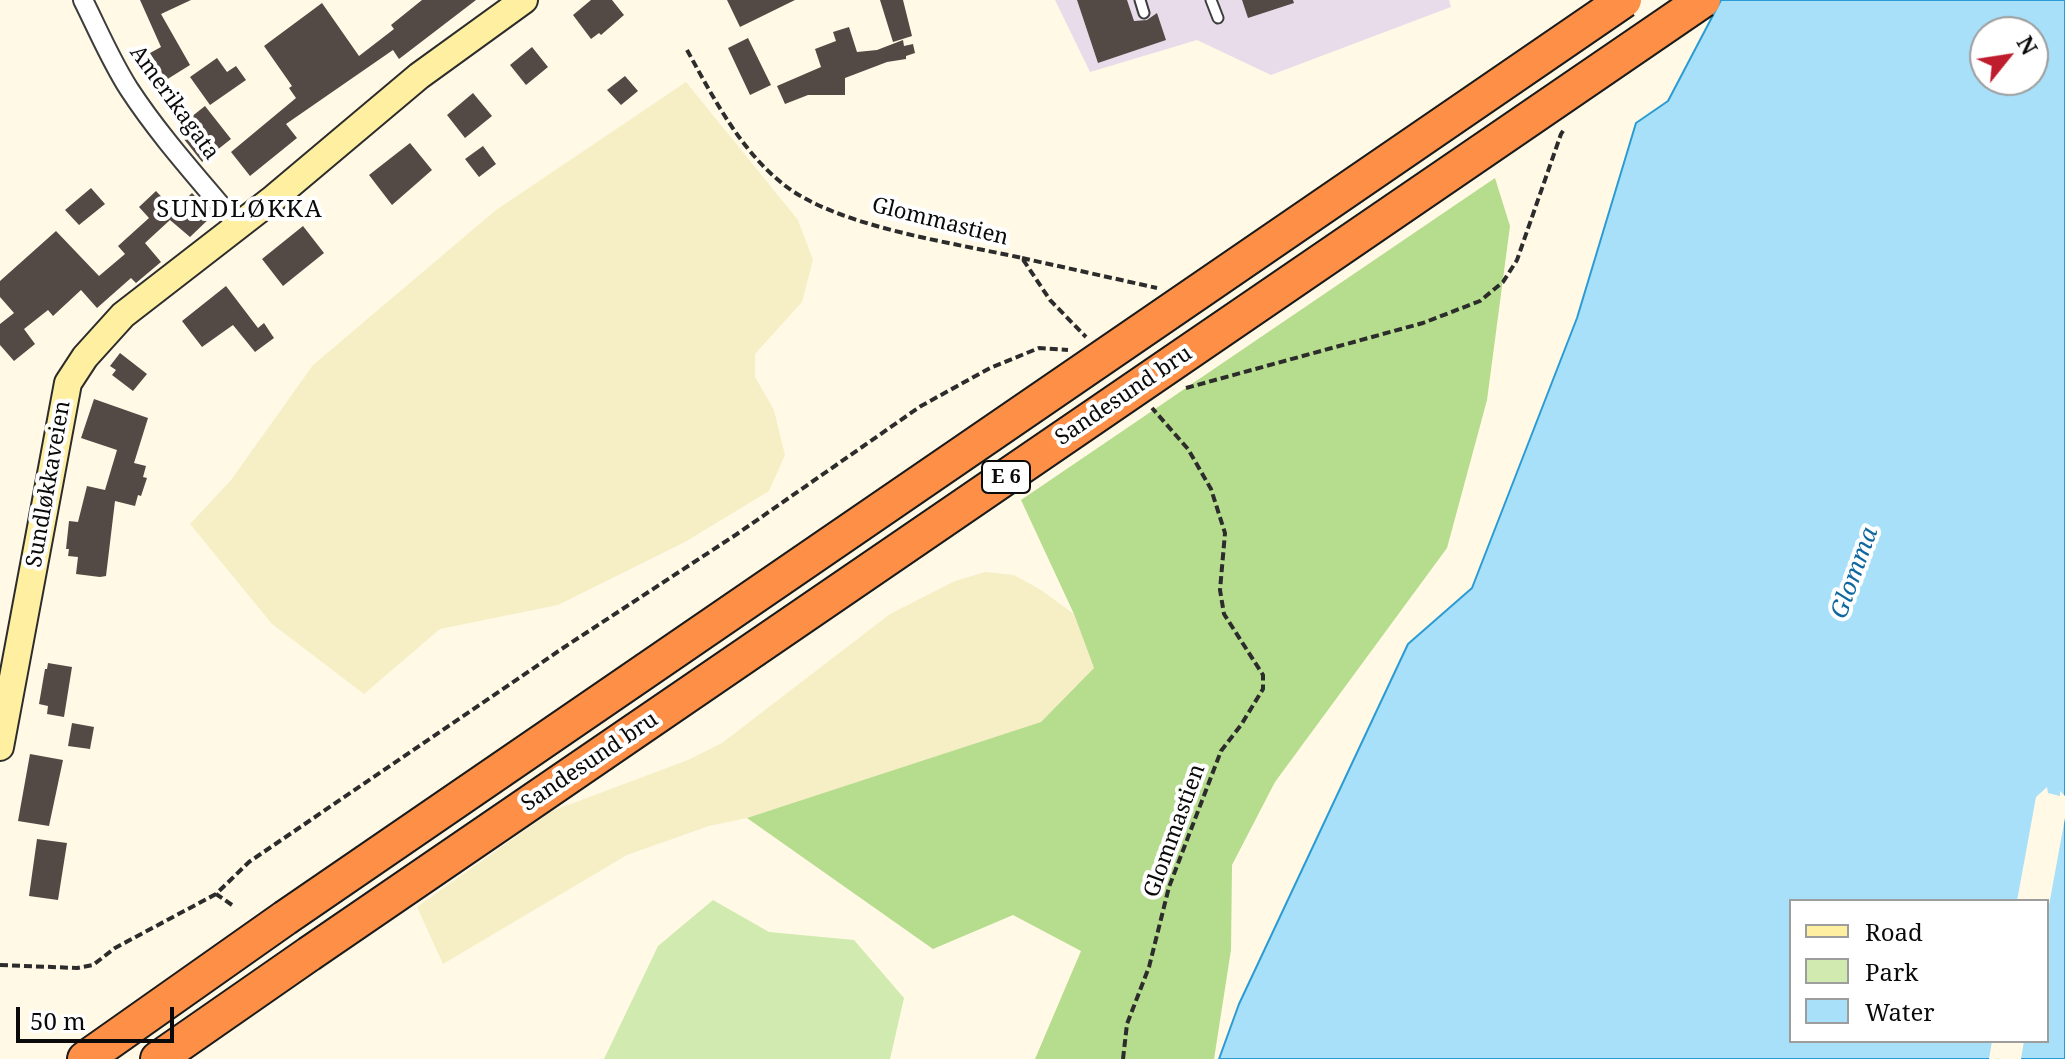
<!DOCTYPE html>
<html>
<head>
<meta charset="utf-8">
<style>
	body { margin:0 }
	#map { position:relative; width:2065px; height:1059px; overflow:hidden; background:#fff9e6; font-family:"Noto Serif",serif }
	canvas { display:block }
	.legend { position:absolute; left:1789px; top:899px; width:260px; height:144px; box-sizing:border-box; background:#fff; border:2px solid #9d9d9d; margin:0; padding:10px 14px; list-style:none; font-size:24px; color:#0a0a0a }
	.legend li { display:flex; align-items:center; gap:16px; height:40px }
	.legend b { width:40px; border:2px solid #9d9d9d }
	.north { position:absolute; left:1969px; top:16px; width:80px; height:80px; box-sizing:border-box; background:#fff; border:2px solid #9d9d9d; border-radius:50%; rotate:60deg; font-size:22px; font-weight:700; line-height:32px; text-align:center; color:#0a0a0a }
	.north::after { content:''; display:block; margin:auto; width:28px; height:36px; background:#bf1c2e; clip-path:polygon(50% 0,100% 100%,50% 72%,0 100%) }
	.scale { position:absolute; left:16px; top:1007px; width:158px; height:36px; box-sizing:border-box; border:4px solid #0a0a0a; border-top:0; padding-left:10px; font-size:24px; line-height:28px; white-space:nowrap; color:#0a0a0a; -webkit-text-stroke:6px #fff; paint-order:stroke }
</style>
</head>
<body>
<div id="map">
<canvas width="2065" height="1059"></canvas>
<ul class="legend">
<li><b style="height:10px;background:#ffefa1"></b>Road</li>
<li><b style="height:22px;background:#d1eaaf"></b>Park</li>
<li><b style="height:22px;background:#a8e0f9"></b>Water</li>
</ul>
<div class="north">N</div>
<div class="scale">50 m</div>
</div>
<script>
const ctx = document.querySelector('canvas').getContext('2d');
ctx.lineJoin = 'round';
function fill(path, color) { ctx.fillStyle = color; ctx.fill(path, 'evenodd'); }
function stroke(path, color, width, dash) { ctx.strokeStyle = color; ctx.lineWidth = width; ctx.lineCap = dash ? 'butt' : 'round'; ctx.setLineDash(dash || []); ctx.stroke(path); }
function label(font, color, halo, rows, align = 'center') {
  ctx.font = font + ' "Noto Serif",serif'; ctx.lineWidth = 8; ctx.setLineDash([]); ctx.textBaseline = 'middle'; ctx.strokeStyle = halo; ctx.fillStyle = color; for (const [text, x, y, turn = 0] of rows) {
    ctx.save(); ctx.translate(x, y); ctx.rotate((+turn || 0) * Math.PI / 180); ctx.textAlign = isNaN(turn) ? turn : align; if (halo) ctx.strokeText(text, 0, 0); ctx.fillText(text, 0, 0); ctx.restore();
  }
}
const industrial = new Path2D(`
	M1055,0h394l2,7 -180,68 -74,-35 -107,32z`);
const farmland = new Path2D(`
	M686,82l112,138 15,40 -11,42 -47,52v23l19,33 11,45 -16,36 -84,51 -127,63 -118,24 -76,65 -92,-70 -82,-100 41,-44 82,-115 183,-155z
	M985,572l29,3 27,15 33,24 20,54 -53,54 -217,72 -77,24 -38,8 -82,29 -184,109 -26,-57 135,-96 136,-51 34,-17 168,-129 65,-33z`);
const green = new Path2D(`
	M713,900l56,32 85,8 50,58 -14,61h-286l54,-113z`);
const forest = new Path2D(`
	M1495,178l15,48 -23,174 -40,148 -172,234 -43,83 -1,85 -17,109h-179l46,-108 -68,-36 -80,34 -186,-131 294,-96 53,-54 -20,-54 -53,-114z`);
const water = new Path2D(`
	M1721,0h344v1059h-846l20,-55 169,-360 64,-56 105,-270 59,-195 32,-22zM1985,32h48v48h-48zM1791,901h256v140h-256z`);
const pier = new Path2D(`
	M2047,787l1,6 12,3v-5l5,5v22l-18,98v-15h-30l19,-104z
	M1992,1041h32l-3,18h-32z`);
const building = new Path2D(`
	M140,0h51l-30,14 29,51 -24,15 -16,-27 11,-6z
	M422,0h54l-77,59 -6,-9 -107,74 11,14 -47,38 -19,-24 65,-54 -7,-10 3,-2 -28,-40 58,-43 37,53 35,-27 -3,-4z
	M591,0h21l12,15 -23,20 -2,-2 -8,6 -18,-24z
	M727,0h68l-55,27z
	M880,0h23l9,36 -19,6z
	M1077,0h50l7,21 13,-1 10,-7 9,27 -68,23z
	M1242,0h51l1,3 -46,15z
	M849,27l8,25 20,-2 26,-10 1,6 9,-2 2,9 -9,3v3l-19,3 -42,16v17h-37l-23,9 -8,-18 44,-19 -6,-18 21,-8 -3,-9z
	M748,38l23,47 -21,10 -22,-47z
	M532,47l16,20 -22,18 -16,-20z
	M217,58l10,14 9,-6 10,14 -36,25 -20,-28z
	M625,76l13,15 -17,14 -14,-15z
	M473,93l19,23 -27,22 -18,-23z
	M205,106l26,33 -29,23 -26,-33z
	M410,143l22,27 -40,35 -23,-30z
	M483,146l13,18 -17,13 -14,-18z
	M91,188l14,16 -26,21 -14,-15z
	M156,191l18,19 18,-17 21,22 -23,22 -20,-17 -25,23 16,19 -25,21 -5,-5 -34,30 -16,-18 -28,26 -5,-6 -24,19 11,15 -21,17 -14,-16v-21l14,-11 -14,-16v-16l56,-50 43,45 26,-22 -7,-8 31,-28 -10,-11z
	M303,226l21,27 -41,33 -21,-27z
	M226,286l32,42 6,-5 10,15 -19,14 -22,-27 -31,22 -20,-26z
	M120,353l27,21 -14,17 -21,-16 4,-5 -6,-4z
	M94,399l54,19 -14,45 12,3 -3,11 4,1 -6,18 -3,-1 -3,11 -20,-5 -9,75 -6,1 -24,-3 2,-17 -10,-1 1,-7h-3l3,-28 9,1 9,-36 18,4 12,-40 -36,-12z
	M48,663l24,4 -8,50 -17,-3 1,-8 -9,-2 6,-35h2z
	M72,723l22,4 -4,22 -22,-3z
	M30,754l33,6 -14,66 -31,-5z
	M37,839l30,4 -9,57 -29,-4z`);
const path = new Path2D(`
	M687,50c26,47 53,100 96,134 53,43 172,59 239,74l28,42 36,37
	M1022,258l135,30
	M1186,388l237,-65 57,-22 23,-19 14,-22 44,-126 4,-6
	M232,905l-16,-11 33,-32 314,-214 174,-114 184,-128 69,-38 49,-20 29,2
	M0,965l77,3 16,-3 22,-17 101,-54
	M1123,1059l4,-35 22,-57 20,-80 52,-136 20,-26 22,-36v-14l-39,-61 -4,-24 5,-57 -14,-44 -23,-40 -36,-41`);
const service = new Path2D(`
	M1140,0l4,13
	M1211,0l7,18`);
const minor = new Path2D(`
	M83,0c15,30 28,61 46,89 32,49 72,92 109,137`);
const secondary = new Path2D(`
	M0,747l68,-364 17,-26 38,-42 151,-117 145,-122 105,-76`);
const motorway = new Path2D(`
	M85,1059l200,-141
	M158,1059l151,-105`);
const motorwayBridge = new Path2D(`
	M285,918l1339,-918
	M309,954l1394,-954`);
const shields = [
	[1006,477,48]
];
const shieldNames = [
	["E 6",1006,477]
];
const streetNames = [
	["Amerikagata",174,103,54],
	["Glommastien",940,222,14],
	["Sandesund bru",1124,396,-34],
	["Sundløkkaveien",49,484,-80],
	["Sandesund bru",590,762,-34],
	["Glommastien",1175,831,-70]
];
const neighbourhoodNames = [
	["SUNDLØKKA",240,210]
];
const waterNames = [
	["Glomma",1855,573,-70]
];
fill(industrial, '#e8dcea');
fill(farmland, '#f6efc6');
fill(green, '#d1eaaf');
fill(forest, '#b6dc8d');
fill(water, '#a8e0f9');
stroke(water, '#2b9bd4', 2);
fill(pier, '#fff9e6');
fill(building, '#534a46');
stroke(service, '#3d3d3d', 13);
stroke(minor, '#3d3d3d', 22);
stroke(secondary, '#2c2c2c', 30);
stroke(motorway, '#1b1b1b', 38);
stroke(path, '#2c2c2c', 4, [8, 4]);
stroke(service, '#fff', 9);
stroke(minor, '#fff', 18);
stroke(secondary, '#ffefa1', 26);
stroke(motorway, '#fd8f47', 34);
stroke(motorwayBridge, '#1b1b1b', 38, []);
stroke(motorwayBridge, '#fd8f47', 34);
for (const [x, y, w] of shields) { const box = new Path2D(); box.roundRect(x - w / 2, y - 16, w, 32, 6); ctx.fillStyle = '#fff'; ctx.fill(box); stroke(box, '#0a0a0a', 2); }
label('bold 20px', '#0a0a0a', null, shieldNames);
label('22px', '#0a0a0a', '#fff', streetNames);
ctx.letterSpacing = '2px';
label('24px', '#0a0a0a', '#fff', neighbourhoodNames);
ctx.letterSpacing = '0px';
label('italic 24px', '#0e69a0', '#fff', waterNames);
</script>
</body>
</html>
